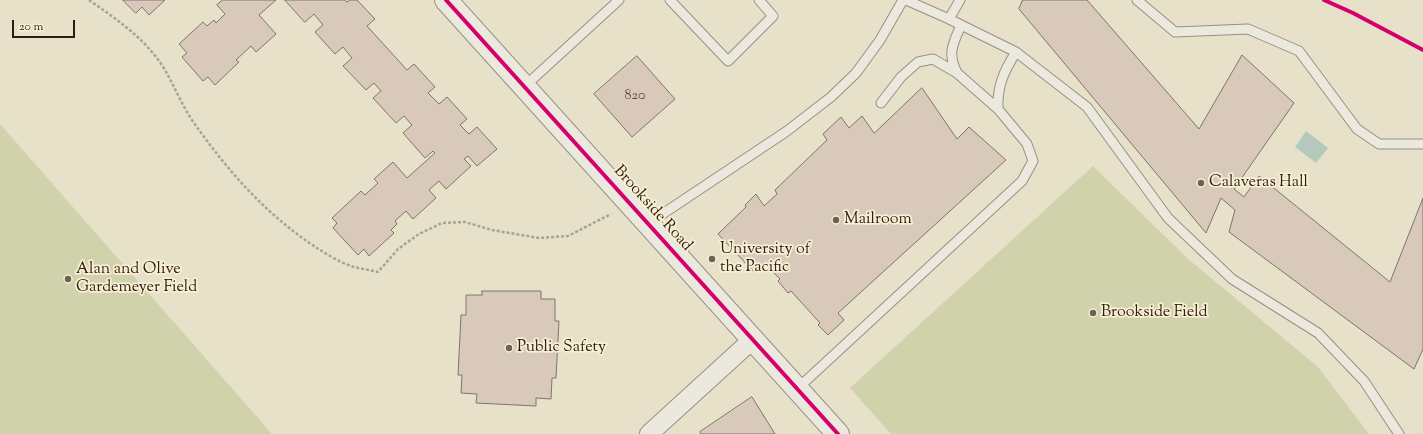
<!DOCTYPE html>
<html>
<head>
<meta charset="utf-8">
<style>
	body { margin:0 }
	#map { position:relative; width:1423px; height:434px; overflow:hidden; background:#e8e1ca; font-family:"Sorts Mill Goudy",serif }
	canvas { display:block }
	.scale { position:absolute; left:12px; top:20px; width:63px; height:18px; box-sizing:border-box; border:2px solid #2d1d10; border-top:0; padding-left:5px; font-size:12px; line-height:14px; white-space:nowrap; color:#2d1d10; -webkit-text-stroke:3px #f8efd4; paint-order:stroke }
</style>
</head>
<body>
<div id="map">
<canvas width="1423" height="434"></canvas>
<div class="scale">20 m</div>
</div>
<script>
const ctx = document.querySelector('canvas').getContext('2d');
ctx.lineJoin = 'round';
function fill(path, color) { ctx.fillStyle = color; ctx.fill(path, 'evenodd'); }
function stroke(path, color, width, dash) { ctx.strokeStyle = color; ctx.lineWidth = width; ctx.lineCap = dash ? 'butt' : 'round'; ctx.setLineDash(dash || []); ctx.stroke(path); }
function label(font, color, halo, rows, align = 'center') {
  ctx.font = font + ' "Sorts Mill Goudy",serif'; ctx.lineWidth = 3.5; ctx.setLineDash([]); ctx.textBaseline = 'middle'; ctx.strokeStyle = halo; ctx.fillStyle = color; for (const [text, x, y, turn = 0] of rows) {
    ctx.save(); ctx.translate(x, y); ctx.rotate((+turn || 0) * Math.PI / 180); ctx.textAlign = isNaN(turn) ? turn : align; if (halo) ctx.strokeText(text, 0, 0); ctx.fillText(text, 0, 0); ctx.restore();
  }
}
const green = new Path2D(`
	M0,124l272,310h-272z
	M1093,166l95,93 130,108 51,67h-478l-41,-46z`);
const water = new Path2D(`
	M1306,131l22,17 -12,15 -21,-16z`);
const building = new Path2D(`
	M123,0h42l-16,15 -7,-8 -6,6z
	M223,0h53l-17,15 17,19 -20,18 -5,-6 -15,14 3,2 -24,23 -7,-8 -5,4 -21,-24 5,-4 -8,-9 24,-22 4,4 7,-6 2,3 9,-9 -8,-9z
	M285,0h60l2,2 3,-2h7l18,19 -8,7 40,44 7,-6 21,23 -7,6 11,11 8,-7 20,22 -7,6 9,9 8,-7 20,22 -20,17 -9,-10 -4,3 7,7 -25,23 -7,-8 -10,9 7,8 -23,21 -7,-8 -11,10 2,3 -6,6 3,3 -25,23 -5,-7 -6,6 -25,-27 4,-5 -5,-5 29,-27 4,4 13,-12 -4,-4 19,-17 14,16 28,-25 -2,-2 -8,7 -22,-25 9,-8 -8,-9 -8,7 -23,-25 8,-7 -7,-8 -8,7 -23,-24 9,-8 -9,-11 -8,7 -20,-22 8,-7 -9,-11 -9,8z
	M1023,0h64l112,129 43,-74 52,48 -60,86 10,8 15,-21 131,106 33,-84v151l-9,20 -185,-137 6,-22 -14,-12 -15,35 -187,-224z
	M637,56l38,43 -43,38 -38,-43z
	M922,88l35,51 12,-12 37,33 -168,153 6,7 -16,15 -10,-10 2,-2 -29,-32 -3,2 -10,-12 2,-2 -14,-14 -5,3 -1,-1 -7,4 -35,-37 28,-27 -1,-2 11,-11 8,12 13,-12 -2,-4 52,-50 -4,-6 18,-17 8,11 13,-12 12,17z
	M482,291h59v8h14v22h4l-3,57h-4l-1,21 -15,-1v8l-60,-3 1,-9 -16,-1 1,-18h-4l3,-60h5v-20h16z
	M752,397l23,37h-74l-1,-2z`);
const path = new Path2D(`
	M89,0c23,16 45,31 63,52 18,20 25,46 40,68 34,49 74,95 125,128 11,7 24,15 37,19 8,2 16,3 24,5l20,-23 21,-15 23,-11 23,-1 27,8 47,8 29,-2 43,-22`);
const service = new Path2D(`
	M670,0l58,61 45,-45 -14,-16
	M906,0l43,19 67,33 71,55 81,111 64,61 86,54 46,48 35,53
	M1137,0l38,32 73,-3 51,22 58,78 22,15h44
	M949,19l11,-19
	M957,73c-10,-20 -4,-29 4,-48
	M525,86l94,-86
	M998,109c-1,-23 6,-38 18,-57
	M649,223l138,-92 44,-34 25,-24 24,-33 23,-40
	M797,389l225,-208 11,-20 -6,-17 -29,-35 -41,-36 -24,-14 -15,3 -17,15 -20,26`);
const minor = new Path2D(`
	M649,434l103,-94`);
const tertiary = new Path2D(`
	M446,0l392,434`);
const cycleway = new Path2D(`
	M446,0l392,434
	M1324,0l29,13 70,37`);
const markers = [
	[1201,183,4,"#6e6251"],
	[836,220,4,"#6e6251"],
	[712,259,4,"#6e6251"],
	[68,279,4,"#6e6251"],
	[1093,313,4,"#6e6251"],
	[509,348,4,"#6e6251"]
];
const numberNames = [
	["820",635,97]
];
const poiNames = [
	["Calaveras Hall",1209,183],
	["Mailroom",844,220],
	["University of",720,250],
	["the Pacific",720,268],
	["Alan and Olive",76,270],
	["Gardemeyer Field",76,288],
	["Brookside Field",1101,313],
	["Public Safety",517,348]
];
const streetNames = [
	["Brookside Road",652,209,48]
];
fill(green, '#cfd2ab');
fill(water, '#b4c9bb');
fill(building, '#d8c9ba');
stroke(building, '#7c7669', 1);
stroke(service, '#969082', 11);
stroke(minor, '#969082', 20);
stroke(tertiary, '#969082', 24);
stroke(path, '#a7a39a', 2.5, [3, 2]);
stroke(service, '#ebe8dd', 9);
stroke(minor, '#ebe8dd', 18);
stroke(tertiary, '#ebe8dd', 22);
stroke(cycleway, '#d6006c', 4);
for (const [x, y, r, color] of markers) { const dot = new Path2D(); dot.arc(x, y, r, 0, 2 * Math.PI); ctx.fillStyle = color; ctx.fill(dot); stroke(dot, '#f8efd4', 1.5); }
label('14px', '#58483a', null, numberNames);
label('16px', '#2d1d10', '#f8efd4', poiNames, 'left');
label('16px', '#2d1d10', '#f8efd4', streetNames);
</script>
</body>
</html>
